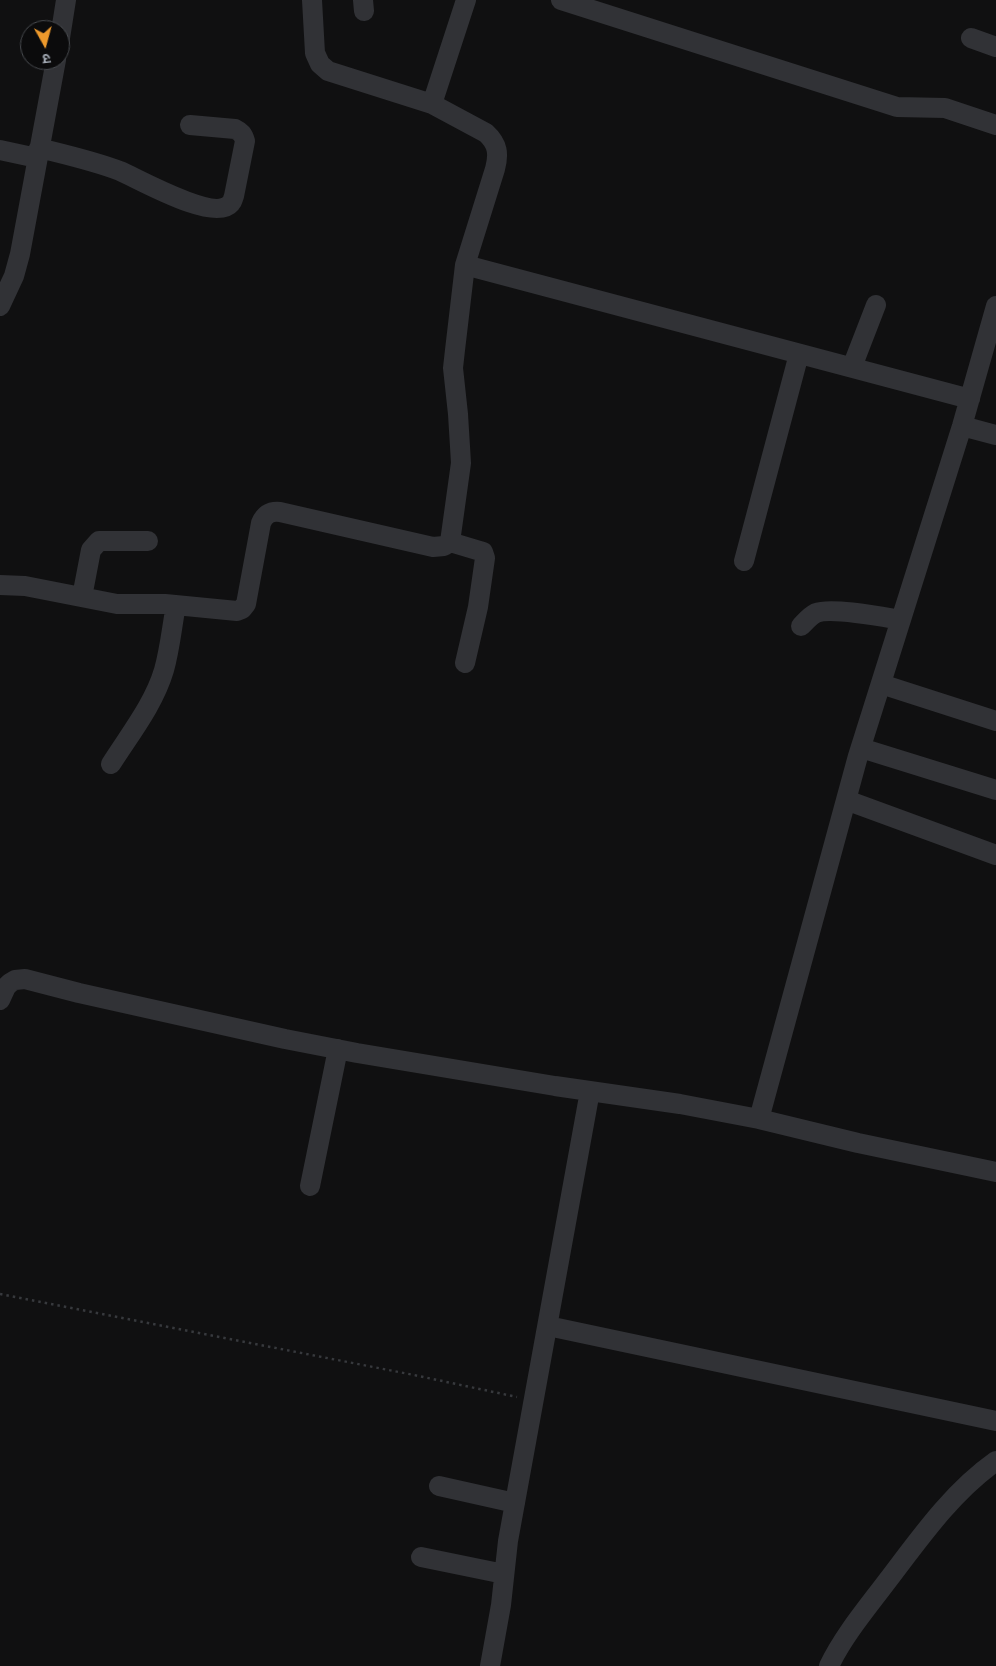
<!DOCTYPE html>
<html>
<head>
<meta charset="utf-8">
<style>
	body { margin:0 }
	#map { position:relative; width:996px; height:1666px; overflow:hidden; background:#101011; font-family:Commissioner,"Noto Sans Devanagari",sans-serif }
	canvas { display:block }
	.north { position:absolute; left:20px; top:20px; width:50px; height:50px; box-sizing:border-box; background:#0b0b0c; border:1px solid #474a4e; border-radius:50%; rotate:173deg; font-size:14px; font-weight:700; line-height:20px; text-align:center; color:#a1a8b2 }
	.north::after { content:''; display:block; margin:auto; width:18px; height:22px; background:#ed992c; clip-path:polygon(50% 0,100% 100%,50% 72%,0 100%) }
</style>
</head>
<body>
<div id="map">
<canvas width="996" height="1666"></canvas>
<div class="north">उ</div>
</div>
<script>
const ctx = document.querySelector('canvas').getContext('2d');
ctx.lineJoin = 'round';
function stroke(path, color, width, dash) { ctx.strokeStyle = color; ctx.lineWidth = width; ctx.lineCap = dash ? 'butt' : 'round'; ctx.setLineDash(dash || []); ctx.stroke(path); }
const path = new Path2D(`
	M0,1294l414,81 103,22`);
const minor = new Path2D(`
	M363,0l1,11
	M561,0l336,107 48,1 51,17
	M60,38l6,-38
	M971,38l25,9
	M432,104l34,-104
	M39,148c28,7 55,13 81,23 19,8 95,52 111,32 2,-2 2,-5 3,-7l11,-55c-2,-7 -4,-9 -10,-12l-45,-4
	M0,150l37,8
	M465,265l505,134
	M0,306l14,-30 6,-22 36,-194
	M852,367l24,-62
	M962,426l34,9
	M450,542l30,9 3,1 2,6 -7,49 -13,56
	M744,561l55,-207
	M0,585l25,1 92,18h48l72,7 5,-2 4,-5 15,-81c4,-9 9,-12 19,-11l153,35 11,-1 6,-4 11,-79 -3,-49 -5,-46 2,-18 10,-85 30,-96c4,-15 3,-25 -9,-36l-54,-29 -104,-33 -8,-7 -5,-11 -3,-53
	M82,597l9,-47 8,-9h49
	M801,626c5,-5 9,-10 15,-13 15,-6 67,4 85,7
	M881,684l115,37
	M861,748l135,42
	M111,764c19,-30 43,-60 53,-94 6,-21 8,-44 12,-65
	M846,800l150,55
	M0,1000l6,-13 4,-4 5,-3 10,-1 54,14 206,46 72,14 198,33 125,18 79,15 99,24 138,29
	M759,1119l99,-363 104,-330 34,-120
	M310,1186l28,-137
	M548,1326l448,95
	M439,1486l76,17
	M421,1557l83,17
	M490,1666l11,-61 7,-64 82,-450
	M829,1666c15,-31 38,-58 59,-86 32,-42 64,-88 108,-119`);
stroke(path, '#37393d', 2.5, [2.5, 4]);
stroke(minor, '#313236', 20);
</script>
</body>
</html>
